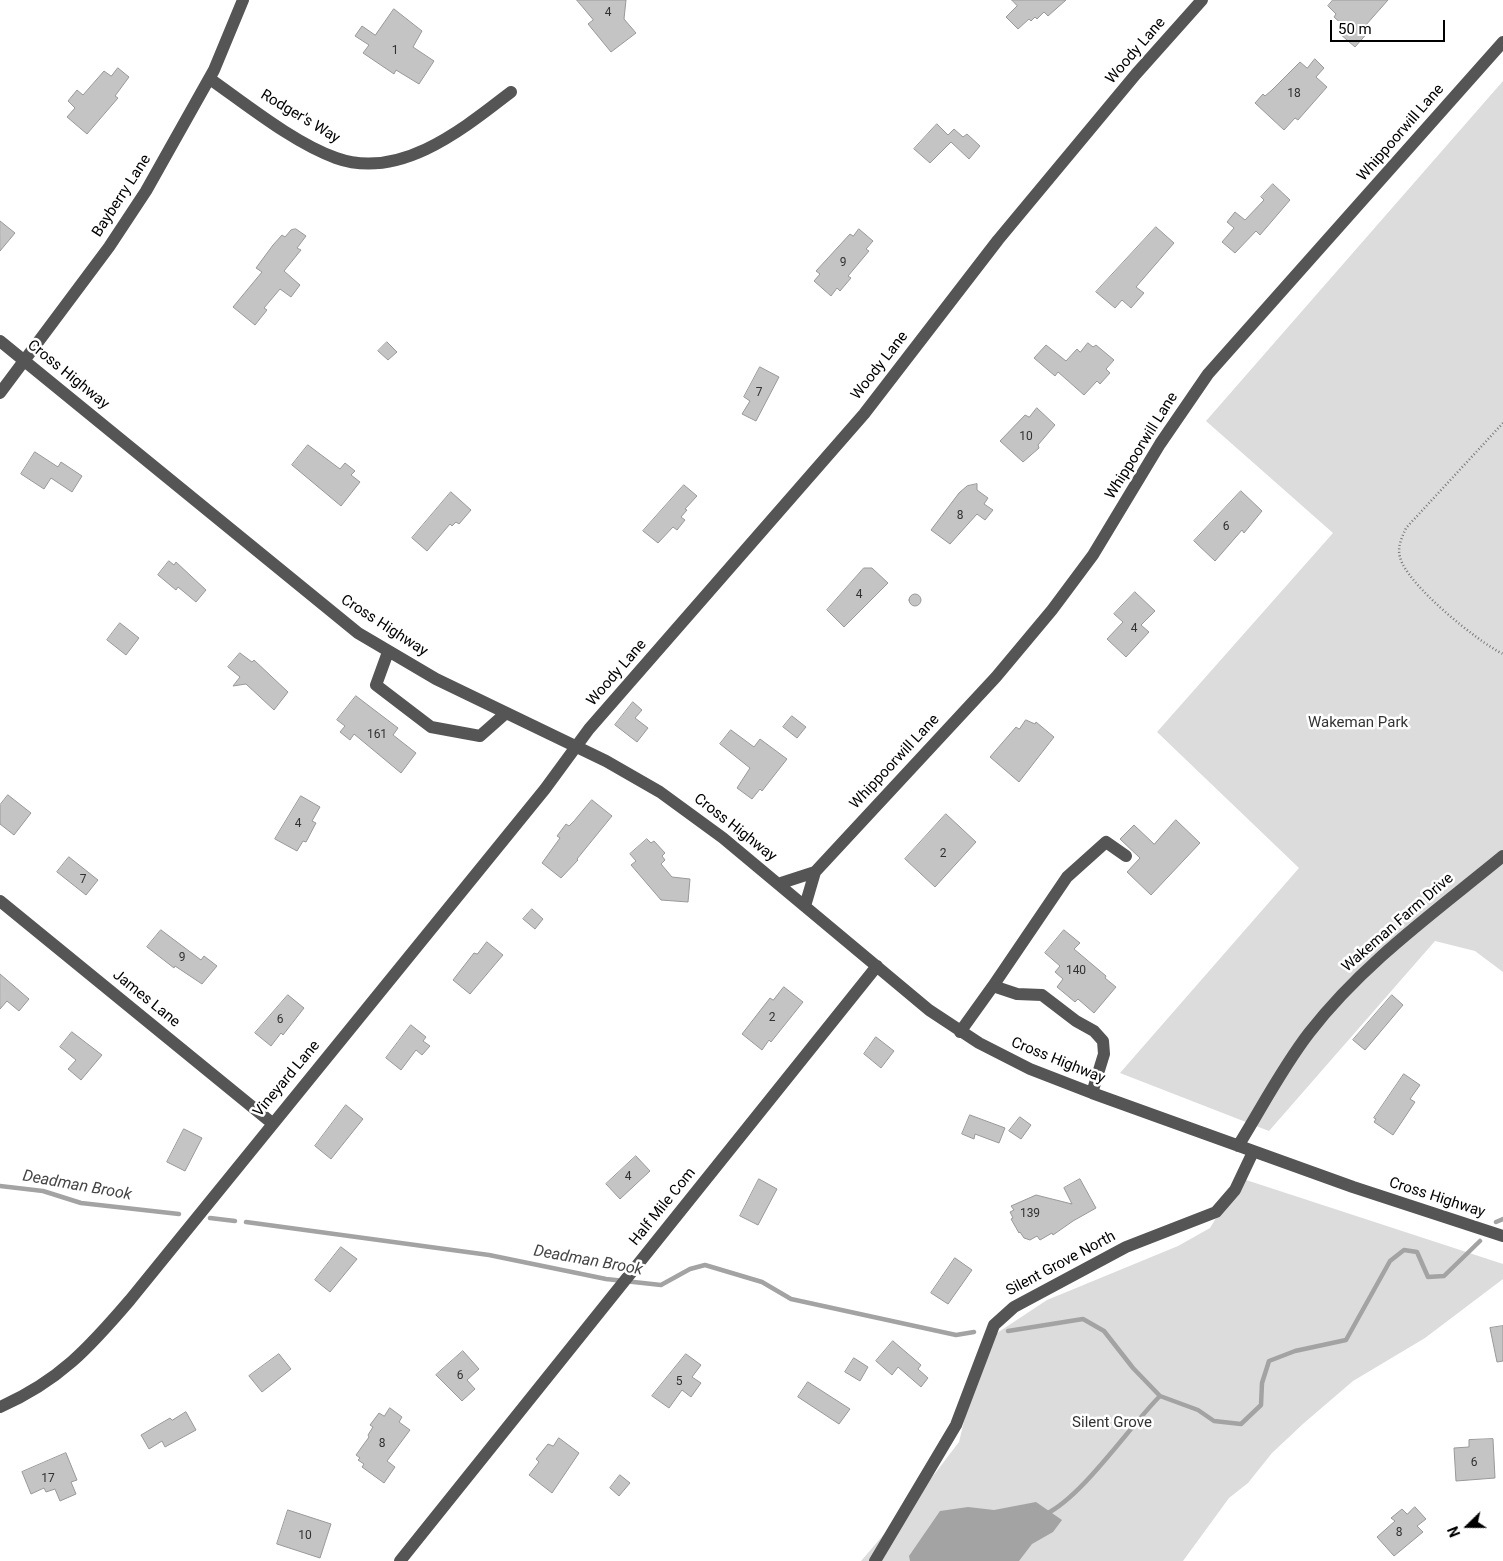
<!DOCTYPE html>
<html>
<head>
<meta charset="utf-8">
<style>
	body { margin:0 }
	#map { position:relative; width:1503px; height:1561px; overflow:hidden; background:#fff; font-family:Roboto,sans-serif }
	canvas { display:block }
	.north { position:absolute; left:1443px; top:1501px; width:50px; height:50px; -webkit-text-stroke:4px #fff; paint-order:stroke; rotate:248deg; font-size:14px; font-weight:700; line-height:20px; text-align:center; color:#000 }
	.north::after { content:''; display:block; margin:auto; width:18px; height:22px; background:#000; clip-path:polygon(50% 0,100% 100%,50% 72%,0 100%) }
	.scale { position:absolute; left:1330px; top:20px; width:115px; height:22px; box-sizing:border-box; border:2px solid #000; border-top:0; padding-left:6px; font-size:15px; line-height:18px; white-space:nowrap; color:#000; -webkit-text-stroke:4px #fff; paint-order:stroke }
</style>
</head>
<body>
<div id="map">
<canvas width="1503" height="1561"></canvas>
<div class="north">N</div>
<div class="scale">50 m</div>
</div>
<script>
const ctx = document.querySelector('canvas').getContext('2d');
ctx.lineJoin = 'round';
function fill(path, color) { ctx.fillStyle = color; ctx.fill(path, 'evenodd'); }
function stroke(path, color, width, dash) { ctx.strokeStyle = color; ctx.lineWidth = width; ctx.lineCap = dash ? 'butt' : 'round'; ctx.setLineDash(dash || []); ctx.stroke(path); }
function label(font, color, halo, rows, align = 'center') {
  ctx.font = font + ' Roboto,sans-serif'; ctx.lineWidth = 5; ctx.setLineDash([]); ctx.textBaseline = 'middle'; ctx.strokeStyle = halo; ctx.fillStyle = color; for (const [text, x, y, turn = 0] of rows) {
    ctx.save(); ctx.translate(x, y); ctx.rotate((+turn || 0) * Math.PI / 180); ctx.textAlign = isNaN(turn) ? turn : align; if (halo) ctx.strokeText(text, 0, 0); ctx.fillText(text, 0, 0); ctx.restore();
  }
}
const green = new Path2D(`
	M1503,81v891l-28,-21 -40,-10 -166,190 -149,-58 179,-205 -142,-136 176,-199 -127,-112z
	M1240,1178l263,86v15l-78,59 -72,43 -49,42 -32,30 -24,30 -19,15 -46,63h-322l62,-72 36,-47 17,-70 18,-37 53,-35 131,-54 32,-18z`);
const water = new Path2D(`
	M1036,1502l26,18 -9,12 -21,12 -13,17h-109l-1,-5 31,-45 28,-4 26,3z`);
const stream = new Path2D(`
	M0,1186l43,5 38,12 98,11
	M210,1218l25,3
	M246,1222l243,33 117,24 55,6 29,-16 15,-4 57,17 29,17 165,36 18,-3
	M1496,1222l7,-3
	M1008,1331l75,-12 21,12 29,37 27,28 38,14 16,11 27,3 20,-19 1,-22 7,-22 26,-10 51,-11 44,-79 14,-11 13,2 11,25 16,-1 36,-35
	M1046,1514c37,-18 83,-87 114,-118`);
const building = new Path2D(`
	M577,0h49l-2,19 12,14 -25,19 -23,-28 5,-4z
	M1012,0h54l-18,16 -4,-4 -7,7 -2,-2 -4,4 -2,-2 -11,10 -12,-12 11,-11z
	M1333,0h55l-23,26 5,4 -15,17 -16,-14 6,-6 -11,-10 2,-3 -8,-8z
	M394,9l28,22 -9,16 21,14 -15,23 -23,-14 -2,4 -31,-21 6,-8 -14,-9 7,-10 13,9z
	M1315,59l9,9 -8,9 11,10 -29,33 -3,-2 -11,12 -29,-27 8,-9 2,2 7,-6 28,-28 7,6z
	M118,68l11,9 -14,19 3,2 -31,36 -20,-17 8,-9 -7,-7 9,-11 6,5 21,-24 7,5z
	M937,124l11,11 6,-6 9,8 4,-3 13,12 -11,13 -18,-17 -21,21 -16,-14z
	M1273,184l17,16 -30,35 -4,-4 -21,22 -13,-11 12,-14 -7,-6 8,-10 10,8 19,-20 -3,-3z
	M0,221l15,12 -15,18z
	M1156,227l18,16 -38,44 8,6 -13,15 -9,-8 -7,8 -19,-16z
	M296,229l10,7 -9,12 4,2 -17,21 16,14 -9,12 -11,-8 -16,19 3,2 -12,15 -22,-18 29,-35 -6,-4 17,-23 9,-10 3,2 6,-7z
	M859,229l14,12 -7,8 3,2 -21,25 3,2 -11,13 -3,-3 -6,8 -17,-15 6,-7 -4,-3 34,-37 3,2z
	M387,342l10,10 -9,8 -10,-9z
	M1088,343l5,4 3,-2 18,15 -8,9 4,4 -10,11 -3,-3 -13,14 -26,-23 -3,4 -21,-18 12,-13 20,16 11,-12 3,3z
	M760,367l19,10 -23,44 -14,-7 8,-13 -6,-4z
	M1037,408l18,17 -17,20 1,3 -16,14 -23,-21 25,-26 4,2z
	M308,445l32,24 5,-6 10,8 -4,4 9,7 -19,24 -49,-41z
	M35,452l23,15 3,-5 21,14 -10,16 -21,-14 -7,11 -23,-15z
	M977,484v6l11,8 -4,6 9,6 -8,10 -8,-6 -27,30 -19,-14 28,-37 8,-7z
	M684,485l13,11 -12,13 2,1 -6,7 4,3 -8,10 -4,-3 -15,16 -15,-12z
	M1241,491l21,20 -18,22 -2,-3 -27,31 -21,-20z
	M451,492l20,18 -12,14 -3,-2 -4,4 -2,-2 -23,27 -15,-13z
	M169,561l5,4 2,-3 30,28 -10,12 -18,-15 -2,3 -18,-15z
	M864,568h8l16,15 -44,44 -17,-17z
	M1135,592l20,19 -14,14 8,7 -23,25 -19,-18 16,-17 -9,-8z
	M909 600a6 6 0 1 1 12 0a6 6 0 1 1-12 0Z
	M120,623l19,15 -13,17 -19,-15z
	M240,653l12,9 2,-2 34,32 -14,18 -28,-26 -13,2 7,-9 -12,-10z
	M356,696l42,32 -5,7 23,18 -15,20 -47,-39 -4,6 -10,-8 5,-6 -8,-6z
	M633,702l9,8 -7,8 13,10 -11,14 -22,-17z
	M792,716l14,11 -9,11 -14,-11z
	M1026,720l9,4 1,-2 18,15 -35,45 -29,-25 26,-30 3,2z
	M731,730l23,17 6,-8 27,20 -25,32 -2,-2 -8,10 -15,-11 13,-20 -30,-24z
	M8,795l23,18 -17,22 -14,-11v-19z
	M301,796l19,11 -8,14 4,2 -10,19 -3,-1 -6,10 -22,-12z
	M592,800l20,16 -35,43 1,1 -17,18 -19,-15 18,-25 -3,-2 9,-12 3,2 5,-5z
	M946,814l30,28 -41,45 -30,-28z
	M1176,820l24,23 -49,52 -24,-23 13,-14 -20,-19 14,-14 20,19z
	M647,839l4,4 3,-2 11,12 -3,3 3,4 -4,4 11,13 18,2 -2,23 -27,-2 -30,-35 5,-4 -6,-7z
	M69,857l29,23 -12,15 -29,-23z
	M532,909l11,10 -8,10 -12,-10z
	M161,930l40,30 3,-4 13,10 -15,18 -27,-18 -1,2 -27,-21z
	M1064,930l16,13 -6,6 32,27 -1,2 11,9 -22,26 -16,-14 -3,3 -18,-15 6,-8 -8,-7 5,-6 -15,-13z
	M487,942l16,13 -33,39 -17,-14 21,-27 3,1z
	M0,974l29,25 -10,12 -12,-10 -7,8z
	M784,987l19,15 -32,40 -2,-2 -7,10 -20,-16 28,-36 3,2z
	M288,995l16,13 -21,27 -2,-2 -10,13 -16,-13z
	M1392,995l11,10 -38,45 -12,-10z
	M411,1025l15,12 -3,4 7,5 -8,9 -6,-5 -15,20 -15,-12z
	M72,1032l30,23 -21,25 -13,-11 8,-9 -16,-13z
	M876,1037l18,14 -13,17 -17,-14z
	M1404,1074l16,11 -10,14 5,3 -22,33 -19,-13 2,-3 -2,-1z
	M346,1105l17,14 -32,40 -16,-13z
	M970,1115l35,13 -6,15 -24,-9 -1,5 -12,-5z
	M1020,1117l11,8 -10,14 -12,-8z
	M184,1129l18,9 -17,33 -18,-9z
	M636,1156l14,15 -30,28 -14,-15z
	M759,1179l18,10 -19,36 -18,-9z
	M1080,1179l16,29 -23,13 -20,14 -1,-2 -12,7 -3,-4 -7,4 -6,-2 -4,-6 -1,1 -8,-14 2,-1 -3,-6 4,-2 -3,-4 25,-11 36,9 -8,-16z
	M341,1247l16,12 -27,33 -15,-12z
	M955,1258l17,12 -24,34 -17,-11z
	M1503,1326v35l-6,1 -7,-34z
	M893,1341l28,24 -3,4 10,9 -7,9 -23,-20 -6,8 -16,-14z
	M463,1351l16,18 -12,11 8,9 -13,12 -26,-26z
	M279,1354l12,15 -29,23 -13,-16z
	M686,1354l15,11 -9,12 9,6 -10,14 -9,-7 -13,18 -17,-12z
	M854,1358l14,9 -8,14 -15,-9z
	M808,1382l42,27 -11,15 -41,-27z
	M390,1408l12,9 -3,5 11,8 -23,31 8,6 -11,16 -22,-16 2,-3 -6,-4 2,-2 -4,-3 13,-18 -1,-2 5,-8 -3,-2 9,-12 5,3z
	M186,1412l10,18 -31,17 -3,-6 -13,8 -8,-14 29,-17 2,2z
	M559,1438l20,15 -27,40 -23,-18 10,-13 -3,-3 12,-15 5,2z
	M1493,1439l2,39 -39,3 -2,-33 15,-1v-7z
	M66,1453l11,27 -6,2 5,12 -16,7 -5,-12 -9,3 -2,-4 -13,6 -9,-22z
	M620,1475l10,8 -11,13 -9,-8z
	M1415,1507l11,12 -9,7 6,6 -29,24 -17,-19 18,-16 -4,-3 11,-9 5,5z
	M288,1510l43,14 -11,34 -43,-14z`);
const path = new Path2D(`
	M1503,423l-97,105c-4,9 -9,19 -6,29 6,27 78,85 103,97`);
const minor = new Path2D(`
	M210,79c37,26 84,64 126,79 64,23 127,-29 175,-66
	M0,341l358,292 78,46 170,82 54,31 63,46 206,172 50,33 51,26 62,24 261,94 150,49
	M0,393l109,-146 37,-56 68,-121 29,-70
	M388,652l-12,33 55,42 49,9 26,-23
	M778,884l37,-12 181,-195 56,-67 41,-55 67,-111 48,-70 295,-332
	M0,901l272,222
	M805,906l10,-34
	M993,986l74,-109 39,-35 20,14
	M960,1032l33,-46 24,8 25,1 34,26 18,10 9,10 1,13 -12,39
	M1238,1146c23,-37 44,-78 71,-113 54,-70 126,-121 194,-177
	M0,1407c59,-26 89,-59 130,-107l415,-511 44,-60 275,-315 134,-174 138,-166 66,-74
	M400,1561l477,-595
	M875,1561l81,-136 38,-100 20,-18 112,-60 90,-35 19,-22 18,-38`);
const numberNames = [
	["4",608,13],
	["1",395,51],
	["18",1294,94],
	["9",843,263],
	["7",759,393],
	["10",1026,437],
	["8",960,516],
	["6",1226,527],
	["4",859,595],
	["4",1134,629],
	["161",377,735],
	["4",298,824],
	["2",943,854],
	["7",83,880],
	["9",182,958],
	["140",1076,971],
	["2",772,1018],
	["6",280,1020],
	["4",628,1177],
	["139",1030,1214],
	["6",460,1376],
	["5",679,1382],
	["8",382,1444],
	["6",1474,1463],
	["17",48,1479],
	["8",1399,1533],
	["10",305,1536]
];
const streetNames = [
	["Woody Lane",1136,51,-49],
	["Rodger's Way",300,117,31],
	["Whippoorwill Lane",1401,133,-49],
	["Bayberry Lane",122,196,-57],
	["Woody Lane",880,366,-52],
	["Cross Highway",68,375,39],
	["Whippoorwill Lane",1142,446,-58],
	["Cross Highway",384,626,33],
	["Woody Lane",617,673,-49],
	["Whippoorwill Lane",895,762,-47],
	["Cross Highway",735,828,38],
	["Wakeman Farm Drive",1398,923,-41],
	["James Lane",146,999,39],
	["Cross Highway",1058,1061,22],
	["Vineyard Lane",287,1079,-50],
	["Cross Highway",1437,1198,18],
	["Half Mile Com",663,1207,-51],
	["Silent Grove North",1061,1264,-28]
];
const parkNames = [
	["Wakeman Park",1358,723],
	["Silent Grove",1112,1423]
];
const waterNames = [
	["Deadman Brook",77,1186,10],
	["Deadman Brook",588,1261,10]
];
fill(green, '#dcdcdc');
fill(water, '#a3a3a3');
stroke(stream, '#a3a3a3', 4.5);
fill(building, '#c4c4c4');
stroke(building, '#999', 1);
stroke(path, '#777', 2.5, [1, 2.5]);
stroke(minor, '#555', 12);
label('12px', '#313131', null, numberNames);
label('15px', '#000', '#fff', streetNames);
label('15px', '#333', '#fff', parkNames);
label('italic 16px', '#444', '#fff', waterNames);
</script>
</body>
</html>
